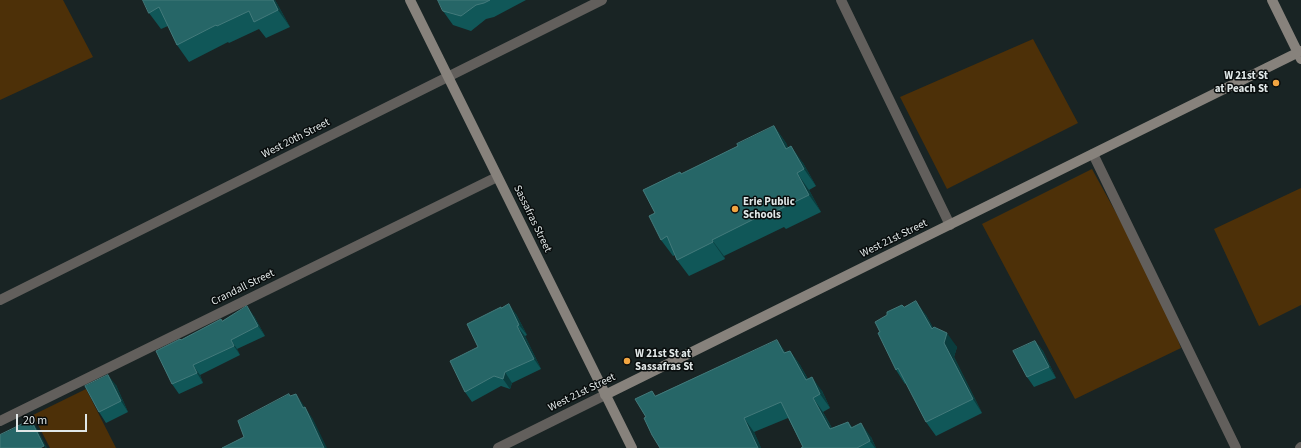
<!DOCTYPE html>
<html>
<head>
<meta charset="utf-8">
<style>
	body { margin:0 }
	#map { position:relative; width:1301px; height:448px; overflow:hidden; background:#192424; font-family:"Source Sans 3",sans-serif }
	canvas { display:block }
	.scale { position:absolute; left:16px; top:414px; width:71px; height:18px; box-sizing:border-box; border:2px solid #e0e7e7; border-top:0; padding-left:5px; font-size:12px; line-height:14px; white-space:nowrap; color:#e0e7e7; -webkit-text-stroke:3px #080c0c; paint-order:stroke }
</style>
</head>
<body>
<div id="map">
<canvas width="1301" height="448"></canvas>
<div class="scale">20 m</div>
</div>
<script>
const ctx = document.querySelector('canvas').getContext('2d');
ctx.lineJoin = 'round';
function fill(path, color) { ctx.fillStyle = color; ctx.fill(path, 'evenodd'); }
function stroke(path, color, width, dash) { ctx.strokeStyle = color; ctx.lineWidth = width; ctx.lineCap = dash ? 'butt' : 'round'; ctx.setLineDash(dash || []); ctx.stroke(path); }
function label(font, color, halo, rows, align = 'center') {
  ctx.font = font + ' "Source Sans 3",sans-serif'; ctx.lineWidth = 3; ctx.setLineDash([]); ctx.textBaseline = 'middle'; ctx.strokeStyle = halo; ctx.fillStyle = color; for (const [text, x, y, turn = 0] of rows) {
    ctx.save(); ctx.translate(x, y); ctx.rotate((+turn || 0) * Math.PI / 180); ctx.textAlign = isNaN(turn) ? turn : align; if (halo) ctx.strokeText(text, 0, 0); ctx.fillText(text, 0, 0); ctx.restore();
  }
}
const green = new Path2D(`
	M0,0h63l30,57 -93,43z
	M1033,39l45,84 -131,66 -47,-92z
	M1092,169c31,57 67,118 89,179l-106,51 -93,-175z
	M1301,188v117l-42,21 -45,-97z
	M86,389l30,59h-66l-17,-33z`);
const lane = new Path2D(`
	M841,0l109,225
	M1093,154l143,294`);
const street = new Path2D(`
	M0,300l602,-300
	M0,421l497,-244
	M498,448l107,-53
	M1300,448l1,-1`);
const secondary = new Path2D(`
	M410,0l222,448
	M1272,0l29,59
	M605,395l696,-344`);
const wall = new Path2D(`
	M143,0h132l15,27 -24,11 -7,-9 -30,14 -1,-1 -39,20 -12,-17 -9,-19 -7,3 -12,-16z
	M438,0h88l-32,17 -8,2 -15,12 -18,-6 -10,-14z
	M774,126l12,17 2,5 15,15 13,23 -7,4 12,22 -35,17 -2,-2 -60,29 1,3 -36,17 -12,-16 -2,-5 -2,1 -12,-16 -6,-27 25,-41 2,2 56,-28z
	M904,307l22,8 7,13 24,19 -3,10 28,56 -46,23 -10,-14 -20,-39 -1,1 -9,-14 -16,-38z
	M501,308l15,6 11,21 -2,1 16,33 -29,14 -2,6 -9,-3 -29,16 -7,-10z
	M254,316l11,20 -28,13 3,6 -40,20 3,8 -24,11 -7,-10 9,-44 41,-19z
	M1035,341l8,10 13,27 -22,9 -7,-10z
	M790,351l10,14 8,14 14,12 8,17 -7,4 9,16 16,-6 4,5 19,10 5,11h-75l2,-1 -15,-29 -34,14 7,16h-101l-14,-31 9,-21z
	M116,385l12,27 -22,11 -7,-11z`);
const shadedWall = new Path2D(`
	M273,0h2l15,27 -12,-17z
	M774,126l12,17 11,23 -11,-17z
	M791,146l12,17 13,23 -12,-17z
	M797,173l12,17 12,22 -12,-17z
	M712,240l12,16 1,3 -12,-17z
	M916,301l10,14 16,28 -10,-14z
	M509,304l7,10 11,21 -8,-10z
	M247,306l7,10 11,20 -7,-10z
	M517,326l8,10 16,33 -7,-10z
	M947,333l10,14 -3,10 28,56 -9,-14 -29,-56z
	M231,340l6,9 3,6 -6,-9z
	M777,340l10,14 -3,-1z
	M1035,341l8,10 13,27 -7,-11z
	M790,351l10,14 16,29 -10,-14z
	M193,365l7,10 3,8 -6,-10z
	M505,372l7,11 -2,6 -7,-10z
	M108,375l8,10 12,27 -7,-11z
	M812,377l10,14 8,17 -10,-14z
	M296,394l17,25 14,29h-3z
	M813,398l10,14 17,31 -10,-14z
	M744,418l10,14 7,16h-3z
	M31,420l7,10 9,18h-2z
	M861,423l10,14 5,11h-1l-5,-7z`);
const building = new Path2D(`
	M143,0h130l5,10 -24,12 -5,-11 -32,15 -1,-1 -39,20 -18,-38 -10,6z
	M438,0h52l-6,3 -8,2 -15,11 -18,-5z
	M774,126l12,23 5,-3 13,23 -7,4 12,22 -35,17 -2,-2 -60,30 1,2 -36,18 -10,-24 -6,4 -12,-24 6,-3 -12,-23 37,-18 1,2 57,-28 -1,-2z
	M916,301l16,28 2,-2 13,6 -3,10 29,56 -47,23 -28,-54 -2,2 -18,-37 2,-1 -5,-10 12,-7v-3l15,-7 2,2z
	M509,304l10,21 -2,1 17,33 -29,13 -2,7 -9,-3 -29,16 -15,-31 28,-14 -11,-23 34,-17v1z
	M247,306l11,20 -27,14 3,6 -41,19 4,8 -25,11 -16,-33 24,-12 1,1 40,-21 1,2z
	M777,340l7,13 6,-2 16,29 6,-3 8,17 -7,4 17,31 18,-7 3,6 10,-5 9,18 -13,7h-56l2,-1 -22,-45 -37,16 14,30h-98l-8,-13 -8,-17 2,-1 -11,-18 17,-8 3,5z
	M1035,341l14,26 -22,10 -14,-26z
	M108,375l13,26 -22,11 -14,-26z
	M289,394l1,2 6,-2 7,14 2,-1 19,41h-102l22,-11 -6,-16z
	M31,420l13,26 -4,2h-40v-13z`);
const markers = [
	[1276,83,4,"#f2a541"],
	[735,209,4,"#f2a541"],
	[627,361,4,"#f2a541"]
];
const poiNames = [
	["W 21st St",1268,77,"right"],
	["at Peach St",1268,90,"right"],
	["Erie Public",743,203],
	["Schools",743,216],
	["W 21st St at",635,355],
	["Sassafras St",635,368]
];
const streetNames = [
	["West 20th Street",296,139,-27],
	["Sassafras Street",532,219,64],
	["West 21st Street",894,239,-26],
	["Crandall Street",243,288,-26],
	["West 21st Street",582,393,-26]
];
fill(green, '#4d3008');
stroke(lane, '#625f5c', 10);
stroke(street, '#625f5c', 10);
stroke(secondary, '#87827c', 10);
fill(wall, '#105758');
fill(shadedWall, '#0a3c3d');
fill(building, '#266667');
stroke(building, '#437a7b', 1);
for (const [x, y, r, color] of markers) { const dot = new Path2D(); dot.arc(x, y, r, 0, 2 * Math.PI); ctx.fillStyle = color; ctx.fill(dot); stroke(dot, '#080c0c', 1.5); }
label('bold 11px', '#e0e7e7', '#080c0c', poiNames, 'left');
label('11px', '#e0e7e7', '#080c0c', streetNames);
</script>
</body>
</html>
